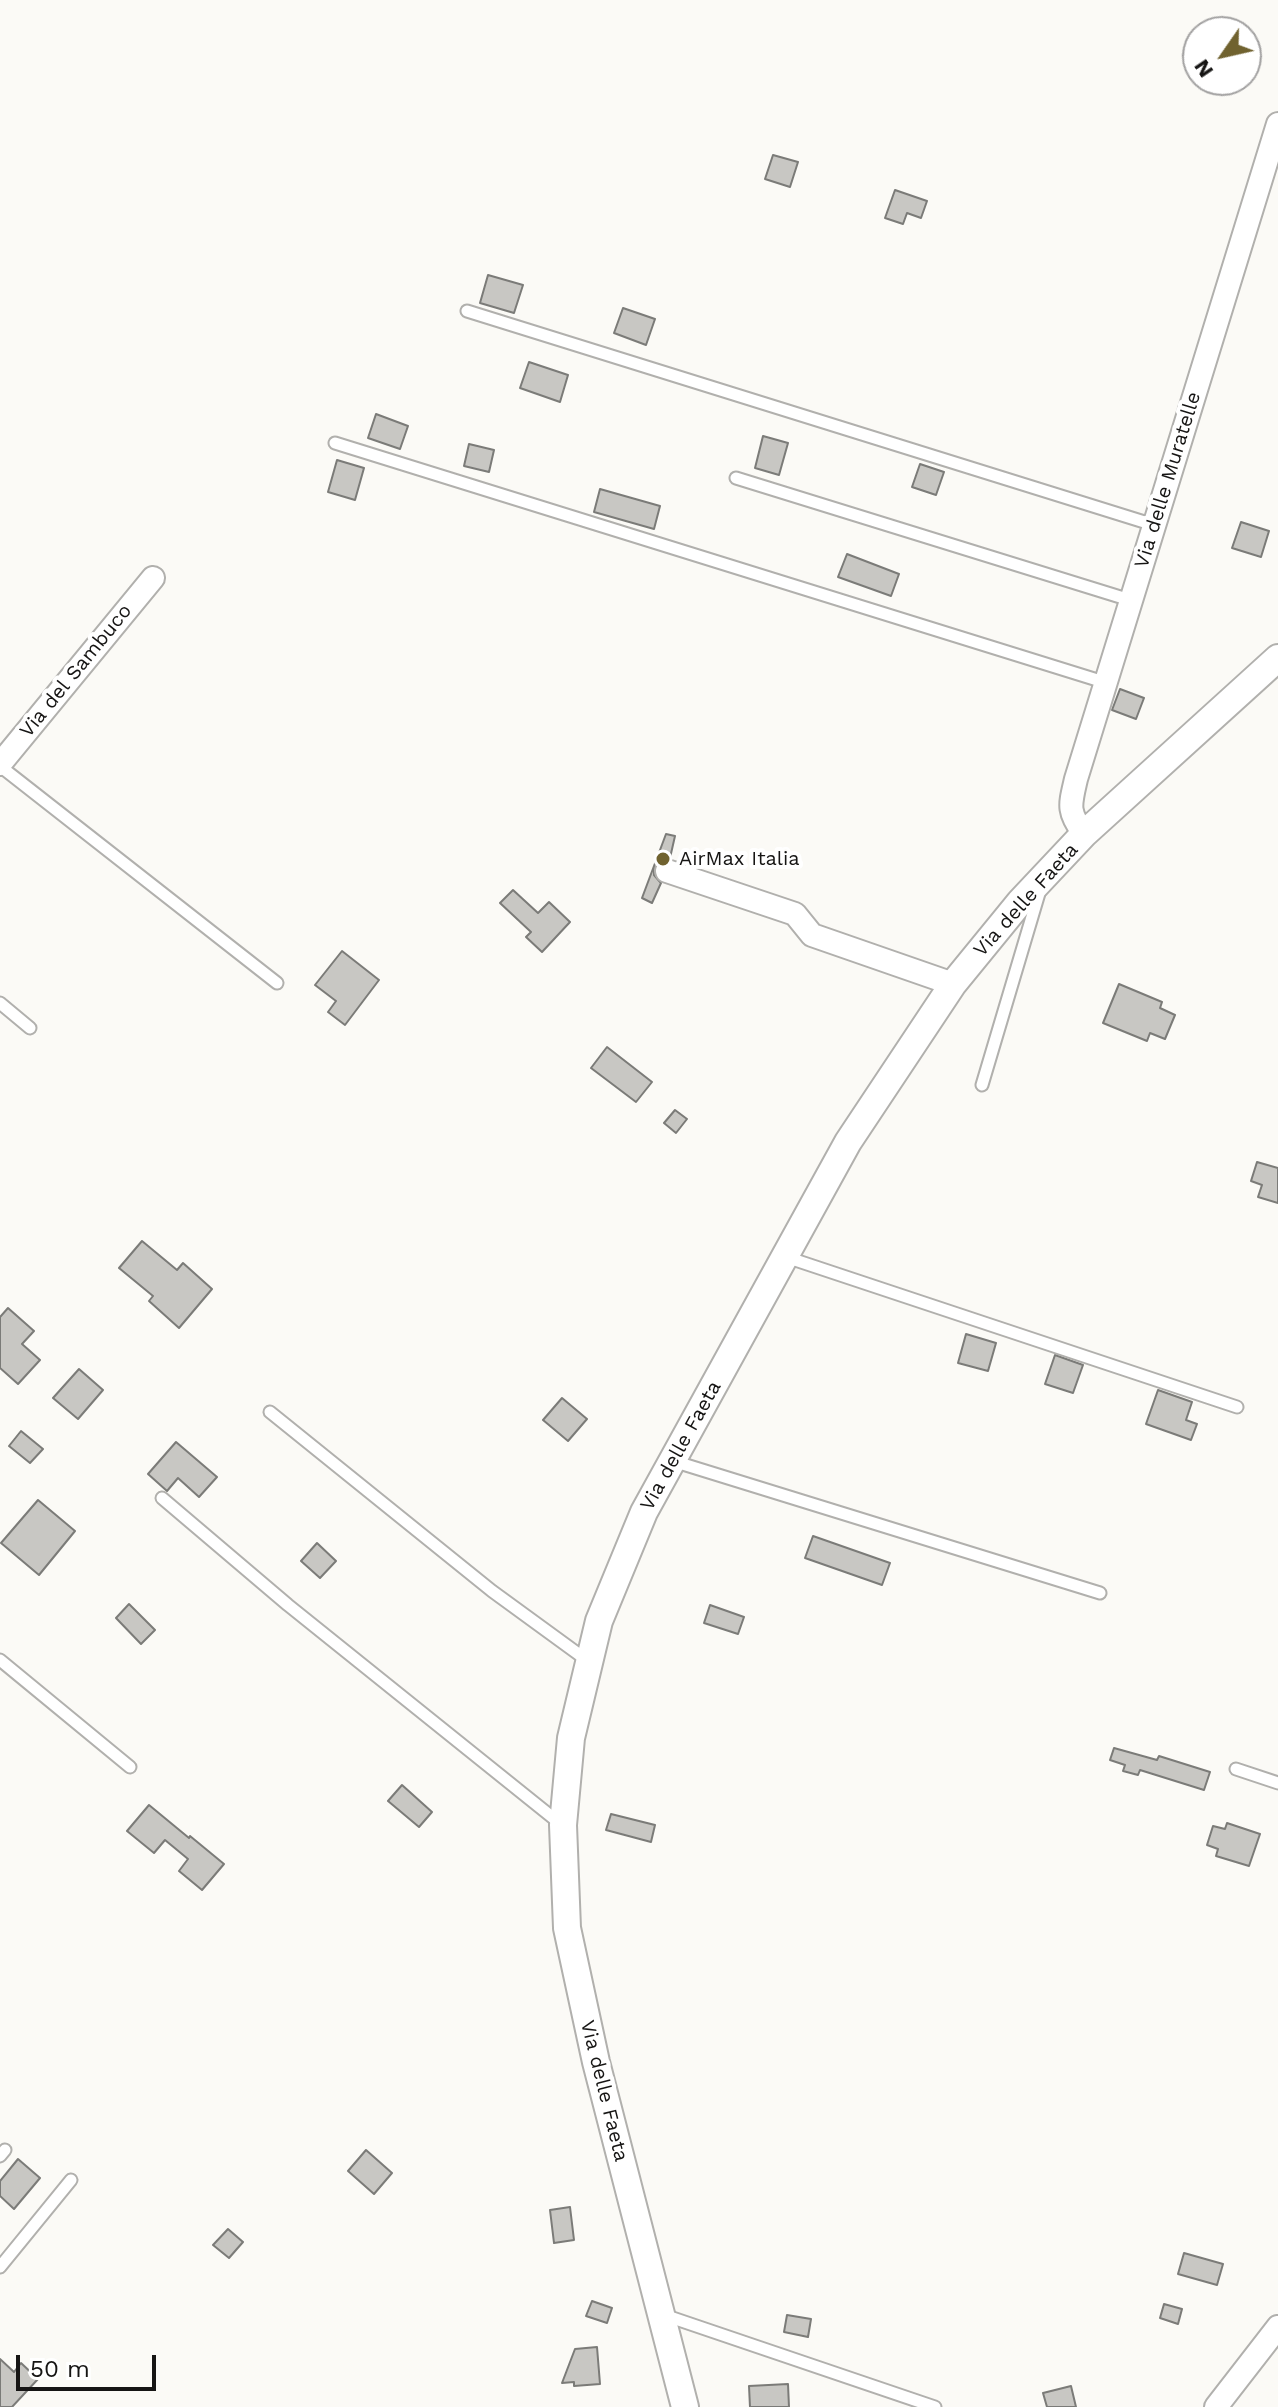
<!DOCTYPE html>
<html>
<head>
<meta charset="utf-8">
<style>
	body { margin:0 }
	#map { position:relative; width:1278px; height:2407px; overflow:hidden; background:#fbfaf6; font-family:"Work Sans",sans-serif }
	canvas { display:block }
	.north { position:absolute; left:1182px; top:16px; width:80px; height:80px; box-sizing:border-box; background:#fff; border:2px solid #a2a1a1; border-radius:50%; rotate:236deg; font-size:22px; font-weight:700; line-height:32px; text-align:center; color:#161514 }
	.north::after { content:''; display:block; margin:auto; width:28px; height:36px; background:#70622f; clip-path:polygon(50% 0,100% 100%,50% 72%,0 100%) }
	.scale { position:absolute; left:16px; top:2355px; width:140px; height:36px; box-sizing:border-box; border:4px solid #161514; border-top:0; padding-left:10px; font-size:24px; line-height:28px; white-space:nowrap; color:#161514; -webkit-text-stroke:6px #fff; paint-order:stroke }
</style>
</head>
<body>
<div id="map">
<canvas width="1278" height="2407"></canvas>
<div class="north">N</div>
<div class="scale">50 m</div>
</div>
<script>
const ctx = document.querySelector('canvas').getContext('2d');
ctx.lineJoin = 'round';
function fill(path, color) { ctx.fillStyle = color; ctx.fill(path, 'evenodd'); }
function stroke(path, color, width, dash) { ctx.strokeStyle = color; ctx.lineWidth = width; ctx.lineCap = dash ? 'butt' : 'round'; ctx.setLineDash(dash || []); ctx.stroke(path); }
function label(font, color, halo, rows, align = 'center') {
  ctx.font = font + ' "Work Sans",sans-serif'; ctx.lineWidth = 8; ctx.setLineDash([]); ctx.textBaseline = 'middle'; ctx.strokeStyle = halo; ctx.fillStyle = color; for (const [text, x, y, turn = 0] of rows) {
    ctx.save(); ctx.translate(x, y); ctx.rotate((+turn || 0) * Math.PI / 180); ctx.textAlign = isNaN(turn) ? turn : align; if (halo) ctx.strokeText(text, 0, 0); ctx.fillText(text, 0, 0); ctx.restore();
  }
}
const building = new Path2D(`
	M773,155l25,7 -8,25 -25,-8z
	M895,190l32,11 -6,17 -14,-5 -4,11 -18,-6z
	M488,275l35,10 -9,28 -34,-10z
	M623,308l32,11 -9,26 -32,-12z
	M529,362l39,13 -8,27 -40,-14z
	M376,414l32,12 -8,23 -32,-11z
	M763,436l25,7 -9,32 -24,-7z
	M469,444l25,6 -5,22 -25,-6z
	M337,460l27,8 -9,32 -27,-8z
	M920,464l24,8 -8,23 -24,-8z
	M600,489l60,17 -6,23 -60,-17z
	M1241,522l28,9 -8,26 -29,-9z
	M847,554l52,20 -8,22 -53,-19z
	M1120,689l24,9 -8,21 -24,-9z
	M666,834l9,2 -5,22 -12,2 -4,6v9l7,8 -9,20 -10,-5z
	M513,890l25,23 11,-11 21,20 -28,30 -16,-15 5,-5 -31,-29z
	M342,951l37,29 -34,45 -17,-13 8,-11 -21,-16z
	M1119,984l43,18 -2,6 15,7 -10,24 -15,-6 -3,8 -44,-18z
	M607,1047l45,35 -16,20 -45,-34z
	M675,1110l12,9 -11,14 -12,-10z
	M1257,1162l21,6v35l-20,-6 4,-12 -11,-4z
	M142,1241l35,29 6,-7 29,26 -33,39 -30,-27 4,-5 -34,-28z
	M8,1308l26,23 -12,13 18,16 -22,24 -18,-16v-51z
	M966,1334l30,9 -8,28 -30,-8z
	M1055,1355l28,10 -10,28 -28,-9z
	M79,1369l24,21 -25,29 -25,-21z
	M1158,1390l34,12 -6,18 11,4 -6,16 -45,-16z
	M562,1398l25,21 -19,22 -25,-21z
	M21,1431l22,18 -13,14 -21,-17z
	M176,1442l41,35 -18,20 -21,-19 -11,13 -19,-17z
	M38,1500l37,31 -36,44 -38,-32z
	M813,1536l77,27 -8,22 -77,-27z
	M317,1543l19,18 -16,17 -19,-17z
	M129,1604l26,26 -14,14 -25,-26z
	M710,1605l34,12 -6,17 -34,-11z
	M1114,1748l43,12 2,-4 51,16 -6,18 -64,-20 -2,5 -15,-4 2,-6 -15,-5z
	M402,1785l30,27 -13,15 -31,-26z
	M149,1805l40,33 1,-2 34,28 -22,26 -23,-19 9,-12 -23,-19 -11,13 -27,-22z
	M611,1814l44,11 -4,17 -45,-12z
	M1227,1823l33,11 -11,32 -33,-10 2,-7 -11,-4 6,-19 12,3z
	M366,2150l26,23 -18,21 -26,-23z
	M18,2159l22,19 -26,31 -14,-13v-15z
	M570,2207l4,33 -20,3 -4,-33z
	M228,2229l15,13 -14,16 -16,-13z
	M1184,2253l39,11 -6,21 -39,-11z
	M592,2301l20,7 -5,15 -21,-7z
	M1164,2304l18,5 -4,15 -18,-6z
	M787,2315l24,4 -3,18 -24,-5z
	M597,2347l3,37 -26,2v-4l-12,1 13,-34z
	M0,2359l14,13 7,-9 17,16 -26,28h-12z
	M788,2384l1,23h-39l-1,-21z
	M1071,2386l5,21h-29l-4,-14z`);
const service = new Path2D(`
	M467,311l687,214
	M335,443l772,240
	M736,478l394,122
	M0,766l277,217
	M0,1003l30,25
	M982,1085l58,-195
	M786,1257l451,150
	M270,1412l222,179 96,70
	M673,1461l427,132
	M162,1498l126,107 274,220
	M0,1660l130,107
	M1236,1769l42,14
	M0,2156l5,-6
	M0,2267l71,-87
	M661,2314l274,93`);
const minor = new Path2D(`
	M0,764l153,-186
	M1084,834c-17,-23 -14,-29 -8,-55l202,-655
	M667,871l128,43 17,21 141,49
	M1216,2407l62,-80`);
const tertiary = new Path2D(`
	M685,2407l-89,-345 -29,-134 -4,-103 8,-87 28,-117 45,-109 204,-370 105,-158 67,-82 64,-68 194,-176`);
const markers = [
	[663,859,8,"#70622f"]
];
const streetNames = [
	["Via delle Muratelle",1168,480,-73],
	["Via del Sambuco",76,671,-51],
	["Via delle Faeta",1026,900,-48],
	["Via delle Faeta",681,1446,-61],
	["Via delle Faeta",604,2091,76]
];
const poiNames = [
	["AirMax Italia",679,859]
];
fill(building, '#c8c7c3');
stroke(building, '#7b7b78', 2);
stroke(service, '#b1b0ad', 15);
stroke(minor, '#b1b0ad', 26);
stroke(tertiary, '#b1b0ad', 30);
stroke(service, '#fff', 11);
stroke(minor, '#fff', 22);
stroke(tertiary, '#fff', 26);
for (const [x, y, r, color] of markers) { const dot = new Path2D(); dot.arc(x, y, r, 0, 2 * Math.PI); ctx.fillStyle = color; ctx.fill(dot); stroke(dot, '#fff', 3); }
label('20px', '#161514', '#fff', streetNames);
label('20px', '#161514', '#fff', poiNames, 'left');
</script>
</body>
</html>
